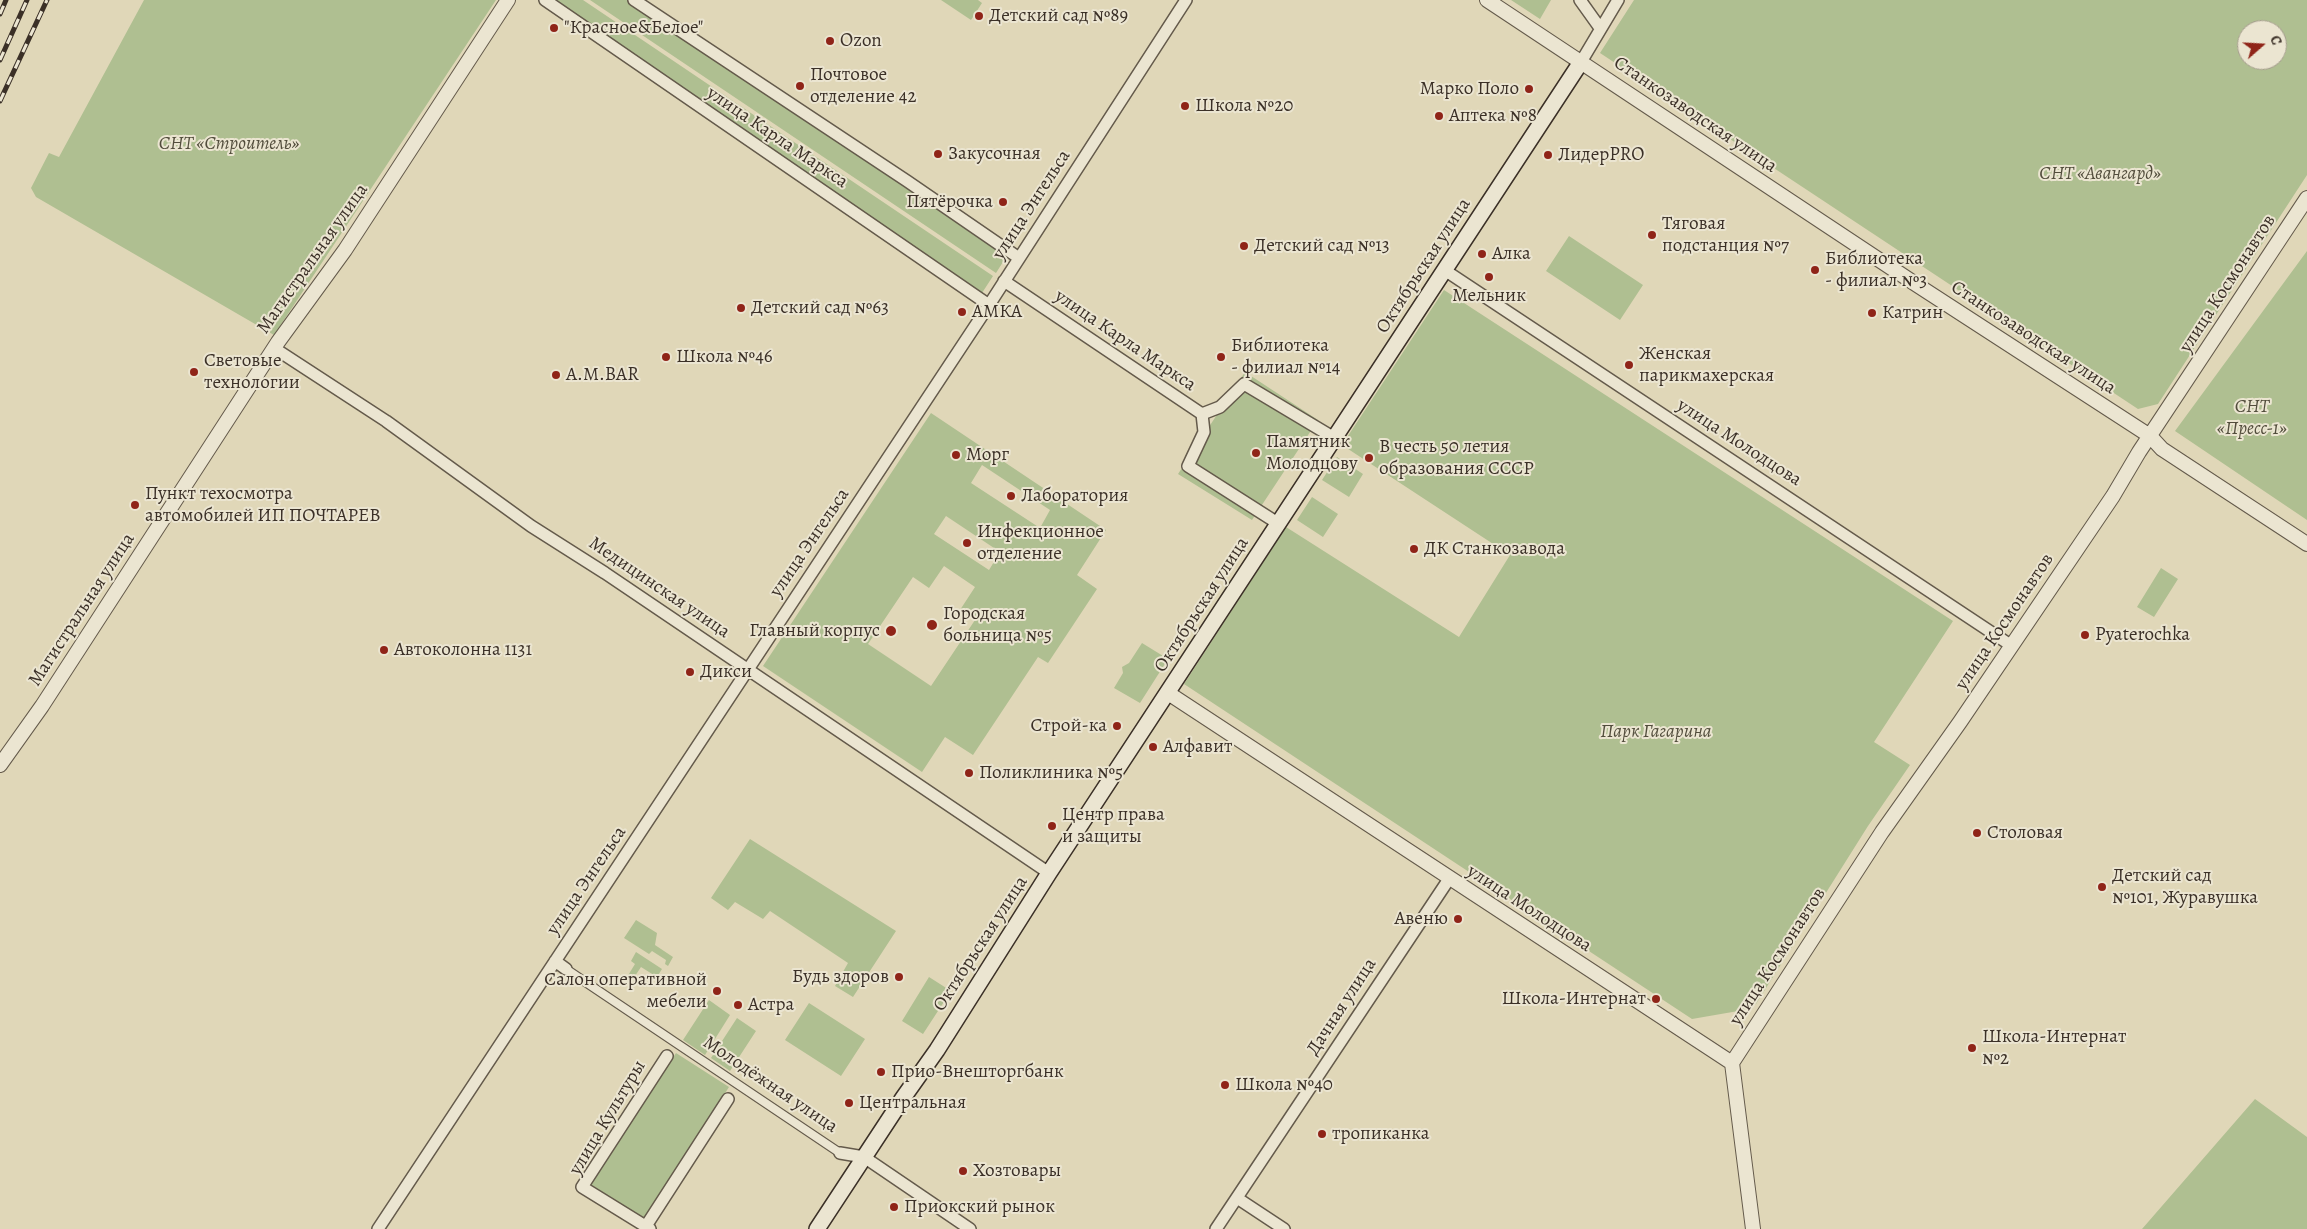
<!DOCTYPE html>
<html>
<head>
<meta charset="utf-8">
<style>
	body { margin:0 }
	#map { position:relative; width:2307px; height:1229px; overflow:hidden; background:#e0d7b8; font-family:Alegreya,serif }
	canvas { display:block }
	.north { position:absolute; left:2237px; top:20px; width:50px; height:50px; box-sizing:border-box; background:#ebe5d1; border:1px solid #a59d8d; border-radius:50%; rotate:71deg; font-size:14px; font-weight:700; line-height:20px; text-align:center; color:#3b3027 }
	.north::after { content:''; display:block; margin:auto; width:18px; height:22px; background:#8f2418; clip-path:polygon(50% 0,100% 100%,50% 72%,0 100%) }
</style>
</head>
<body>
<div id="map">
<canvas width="2307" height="1229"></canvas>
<div class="north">С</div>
</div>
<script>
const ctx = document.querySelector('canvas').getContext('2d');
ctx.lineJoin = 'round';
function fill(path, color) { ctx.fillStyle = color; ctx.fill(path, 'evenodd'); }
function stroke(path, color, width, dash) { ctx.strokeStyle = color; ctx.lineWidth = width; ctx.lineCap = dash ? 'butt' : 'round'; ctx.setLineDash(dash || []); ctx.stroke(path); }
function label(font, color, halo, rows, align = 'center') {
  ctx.font = font + ' Alegreya,serif'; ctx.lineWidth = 4; ctx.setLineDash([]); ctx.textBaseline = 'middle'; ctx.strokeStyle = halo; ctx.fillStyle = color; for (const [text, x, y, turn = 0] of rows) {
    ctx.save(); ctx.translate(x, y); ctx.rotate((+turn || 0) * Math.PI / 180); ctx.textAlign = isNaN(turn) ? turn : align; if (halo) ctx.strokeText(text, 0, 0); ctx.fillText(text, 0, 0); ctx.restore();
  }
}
const green = new Path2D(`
	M144,0h352l-222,335 -238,-138 -5,-9 18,-35 10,4z
	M547,0h36l410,276 -11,17z
	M590,0h40l378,254 -12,19z
	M941,0h37l4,3 -11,17z
	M1511,0h40l-11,19z
	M1634,0h673v175l-149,229 -20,5 -538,-356zM2247,30h30v30h-30z
	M1569,236l74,49 -23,35 -74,-49z
	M2307,251v269l-132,-89z
	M1444,290l509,331 -79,121 36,23 -42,61 -112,178 -12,6 -52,9 -508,-335 102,-157 173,110 51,-82 -168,-110z
	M1245,372l73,48 -66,100 -74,-46z
	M931,413l175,117 -29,45 20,14 -49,74 -10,-6 -65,98 -28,-18 -23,35 -159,-106zM982,465l68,45 -10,18 -69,-45zM946,516l54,36 -11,18 -55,-36zM944,566l31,21 -15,23 15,10 -44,66 -63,-42 45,-67 16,11z
	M1337,457l26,17 -14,23 -27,-17z
	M1312,497l26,17 -15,23 -26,-17z
	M2161,568l17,11 -24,38 -17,-10z
	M1142,643l26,16 -28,44 -26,-15 9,-15 -1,-6 7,-4z
	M750,839l146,92 -43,66 -18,-11 13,-23 -78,-52 -7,8 -28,-17 -7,8 -17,-12z
	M636,920l21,13 -2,12 18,12 -5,9 -3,-2 1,-4 -14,-9 -3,3 -25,-16z
	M636,952l26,17 -5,8 -16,-10 -12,18 -5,-3 11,-18 -4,-3z
	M929,977l22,14 -28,43 -21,-13z
	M709,1000l21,15 -25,40 -22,-15z
	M809,1003l56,36 -24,37 -56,-36z
	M737,1018l19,13 -26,40 -19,-13z
	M676,1053l53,34 -85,132 -54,-35z
	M2255,1099l52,38v92h-165z`);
const pedestrian = new Path2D(`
	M566,969l274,184`);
const minor = new Path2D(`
	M545,0l444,305
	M634,0l273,181 112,77
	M1580,0l20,28
	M1581,62l37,-62
	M1446,271l566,375
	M1004,281l198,133
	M274,348l112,73 145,105 74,47 444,300
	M1279,524l-91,-58 16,-34 -2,-18 18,-7 24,-23 92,55
	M555,961l11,8
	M840,1153l24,4 106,72
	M1237,1198l47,31
	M646,1226l82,-127
	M378,1229l611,-924 197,-305
	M650,1229l-68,-42 85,-131
	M1216,1229l233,-350`);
const tertiary = new Path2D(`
	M1487,0l427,283 236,153 12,13 145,95
	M1168,693l564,370 21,166
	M0,765l42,-59 236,-364 67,-92 163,-250
	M1732,1063l150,-231 78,-110 153,-226 26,-44 168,-254`);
const secondary = new Path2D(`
	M817,1229l86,-131 34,-48 112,-177 532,-811`);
const rail = new Path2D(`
	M0,14l6,-14
	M0,60l27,-60
	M0,101l47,-101`);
const markers = [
	[979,16,5,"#8f2418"],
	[554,28,5,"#8f2418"],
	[830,41,5,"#8f2418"],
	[800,86,5,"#8f2418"],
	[1529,89,5,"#8f2418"],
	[1185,106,5,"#8f2418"],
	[1439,116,5,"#8f2418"],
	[938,154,5,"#8f2418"],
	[1548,155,5,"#8f2418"],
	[1003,202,5,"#8f2418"],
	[1652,235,5,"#8f2418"],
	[1244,246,5,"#8f2418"],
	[1482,254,5,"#8f2418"],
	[1815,270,5,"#8f2418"],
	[1489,277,5,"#8f2418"],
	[741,308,5,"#8f2418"],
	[962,312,5,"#8f2418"],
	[1872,313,5,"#8f2418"],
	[666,357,5,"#8f2418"],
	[1221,357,5,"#8f2418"],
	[1629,365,5,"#8f2418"],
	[194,372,5,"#8f2418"],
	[556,375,5,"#8f2418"],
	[1256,453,5,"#8f2418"],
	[956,455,5,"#8f2418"],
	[1369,458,5,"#8f2418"],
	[1011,496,5,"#8f2418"],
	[135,505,5,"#8f2418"],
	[967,543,5,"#8f2418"],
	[1414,549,5,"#8f2418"],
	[932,625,6,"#8f2418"],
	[891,631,6,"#8f2418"],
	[2085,635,5,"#8f2418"],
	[384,650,5,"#8f2418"],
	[690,672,5,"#8f2418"],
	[1117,726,5,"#8f2418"],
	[1153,747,5,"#8f2418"],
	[969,773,5,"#8f2418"],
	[1052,826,5,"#8f2418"],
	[1977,833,5,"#8f2418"],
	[2102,887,5,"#8f2418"],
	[1458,919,5,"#8f2418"],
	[899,977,5,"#8f2418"],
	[717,991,5,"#8f2418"],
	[1656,999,5,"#8f2418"],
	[738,1005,5,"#8f2418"],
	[1972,1048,5,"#8f2418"],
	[881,1072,5,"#8f2418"],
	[1225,1085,5,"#8f2418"],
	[849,1103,5,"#8f2418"],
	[1322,1134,5,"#8f2418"],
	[963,1171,5,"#8f2418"],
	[894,1207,5,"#8f2418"]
];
const poiNames = [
	["Детский сад №89",989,16],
	["\"Красное&Белое\"",564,28],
	["Ozon",840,41],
	["Почтовое",810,75],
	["отделение 42",810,97],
	["Марко Поло",1519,89,"right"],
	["Школа №20",1195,106],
	["Аптека №8",1449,116],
	["Закусочная",948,154],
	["ЛидерPRO",1558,155],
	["Пятёрочка",993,202,"right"],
	["Тяговая",1662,224],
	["подстанция №7",1662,246],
	["Детский сад №13",1254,246],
	["Алка",1492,254],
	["Библиотека",1825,259],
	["- филиал №3",1825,281],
	["Мельник",1489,296,"center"],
	["Детский сад №63",751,308],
	["АМКА",972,312],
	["Катрин",1882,313],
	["Библиотека",1231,346],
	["- филиал №14",1231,368],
	["Женская",1639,354],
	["парикмахерская",1639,376],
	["Школа №46",676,357],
	["Световые",204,361],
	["технологии",204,383],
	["А.М.BAR",566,375],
	["Памятник",1266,442],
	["Молодцову",1266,464],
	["В честь 50 летия",1379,447],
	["образования СССР",1379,469],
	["Морг",966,455],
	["Пункт техосмотра",145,494],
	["автомобилей ИП ПОЧТАРЕВ",145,516],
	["Лаборатория",1021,496],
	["Инфекционное",977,532],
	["отделение",977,554],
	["ДК Станкозавода",1424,549],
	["Городская",943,614],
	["больница №5",943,636],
	["Главный корпус",880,631,"right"],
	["Pyaterochka",2095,635],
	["Автоколонна 1131",394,650],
	["Дикси",700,672],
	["Строй-ка",1107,726,"right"],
	["Алфавит",1163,747],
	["Поликлиника №5",979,773],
	["Центр права",1062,815],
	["и защиты",1062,837],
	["Столовая",1987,833],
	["Детский сад",2112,876],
	["№101, Журавушка",2112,898],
	["Авеню",1448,919,"right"],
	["Будь здоров",889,977,"right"],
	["Салон оперативной",707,980,"right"],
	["мебели",707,1002,"right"],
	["Школа-Интернат",1646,999,"right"],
	["Астра",748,1005],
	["Школа-Интернат",1982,1037],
	["№2",1982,1059],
	["Прио-Внешторгбанк",891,1072],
	["Школа №40",1235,1085],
	["Центральная",859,1103],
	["тропиканка",1332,1134],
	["Хозтовары",973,1171],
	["Приокский рынок",904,1207]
];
const streetNames = [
	["Станкозаводская улица",1695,115,34],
	["улица Карла Маркса",777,138,34],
	["улица Энгельса",1032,205,-57],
	["Магистральная улица",313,259,-55],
	["Октябрьская улица",1424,266,-57],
	["улица Космонавтов",2228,284,-57],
	["Станкозаводская улица",2033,338,33],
	["улица Карла Маркса",1125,341,34],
	["улица Молодцова",1739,443,33],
	["улица Энгельса",810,543,-56],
	["Медицинская улица",659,588,34],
	["Октябрьская улица",1202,605,-57],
	["Магистральная улица",82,610,-57],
	["улица Космонавтов",2005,622,-56],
	["улица Энгельса",587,881,-56],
	["улица Молодцова",1529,909,33],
	["Октябрьская улица",981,944,-57],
	["улица Космонавтов",1778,957,-57],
	["Дачная улица",1342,1007,-57],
	["Молодёжная улица",770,1085,34],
	["улица Культуры",608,1118,-59]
];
const parkNames = [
	["СНТ «Строитель»",229,144],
	["СНТ «Авангард»",2100,174],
	["СНТ",2252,407],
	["«Пресс-1»",2252,429],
	["Парк Гагарина",1656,732]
];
fill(green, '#afbf91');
stroke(pedestrian, '#645a4b', 10);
stroke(minor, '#645a4b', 14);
stroke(tertiary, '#645a4b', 16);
stroke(secondary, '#3b3027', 18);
stroke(pedestrian, '#ebe5d1', 8);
stroke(minor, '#ebe5d1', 11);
stroke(tertiary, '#ebe5d1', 14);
stroke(secondary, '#ebe5d1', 15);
stroke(rail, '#3b3027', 5);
stroke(rail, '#ebe5d1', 3, [9]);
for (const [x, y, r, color] of markers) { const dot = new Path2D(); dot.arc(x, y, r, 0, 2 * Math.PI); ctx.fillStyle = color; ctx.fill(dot); stroke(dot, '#ebe5d1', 2); }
label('19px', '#3b3027', '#ebe5d1', poiNames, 'left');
label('19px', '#3b3027', '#ebe5d1', streetNames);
label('italic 19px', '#524d3c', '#ebe5d1', parkNames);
</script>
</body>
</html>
